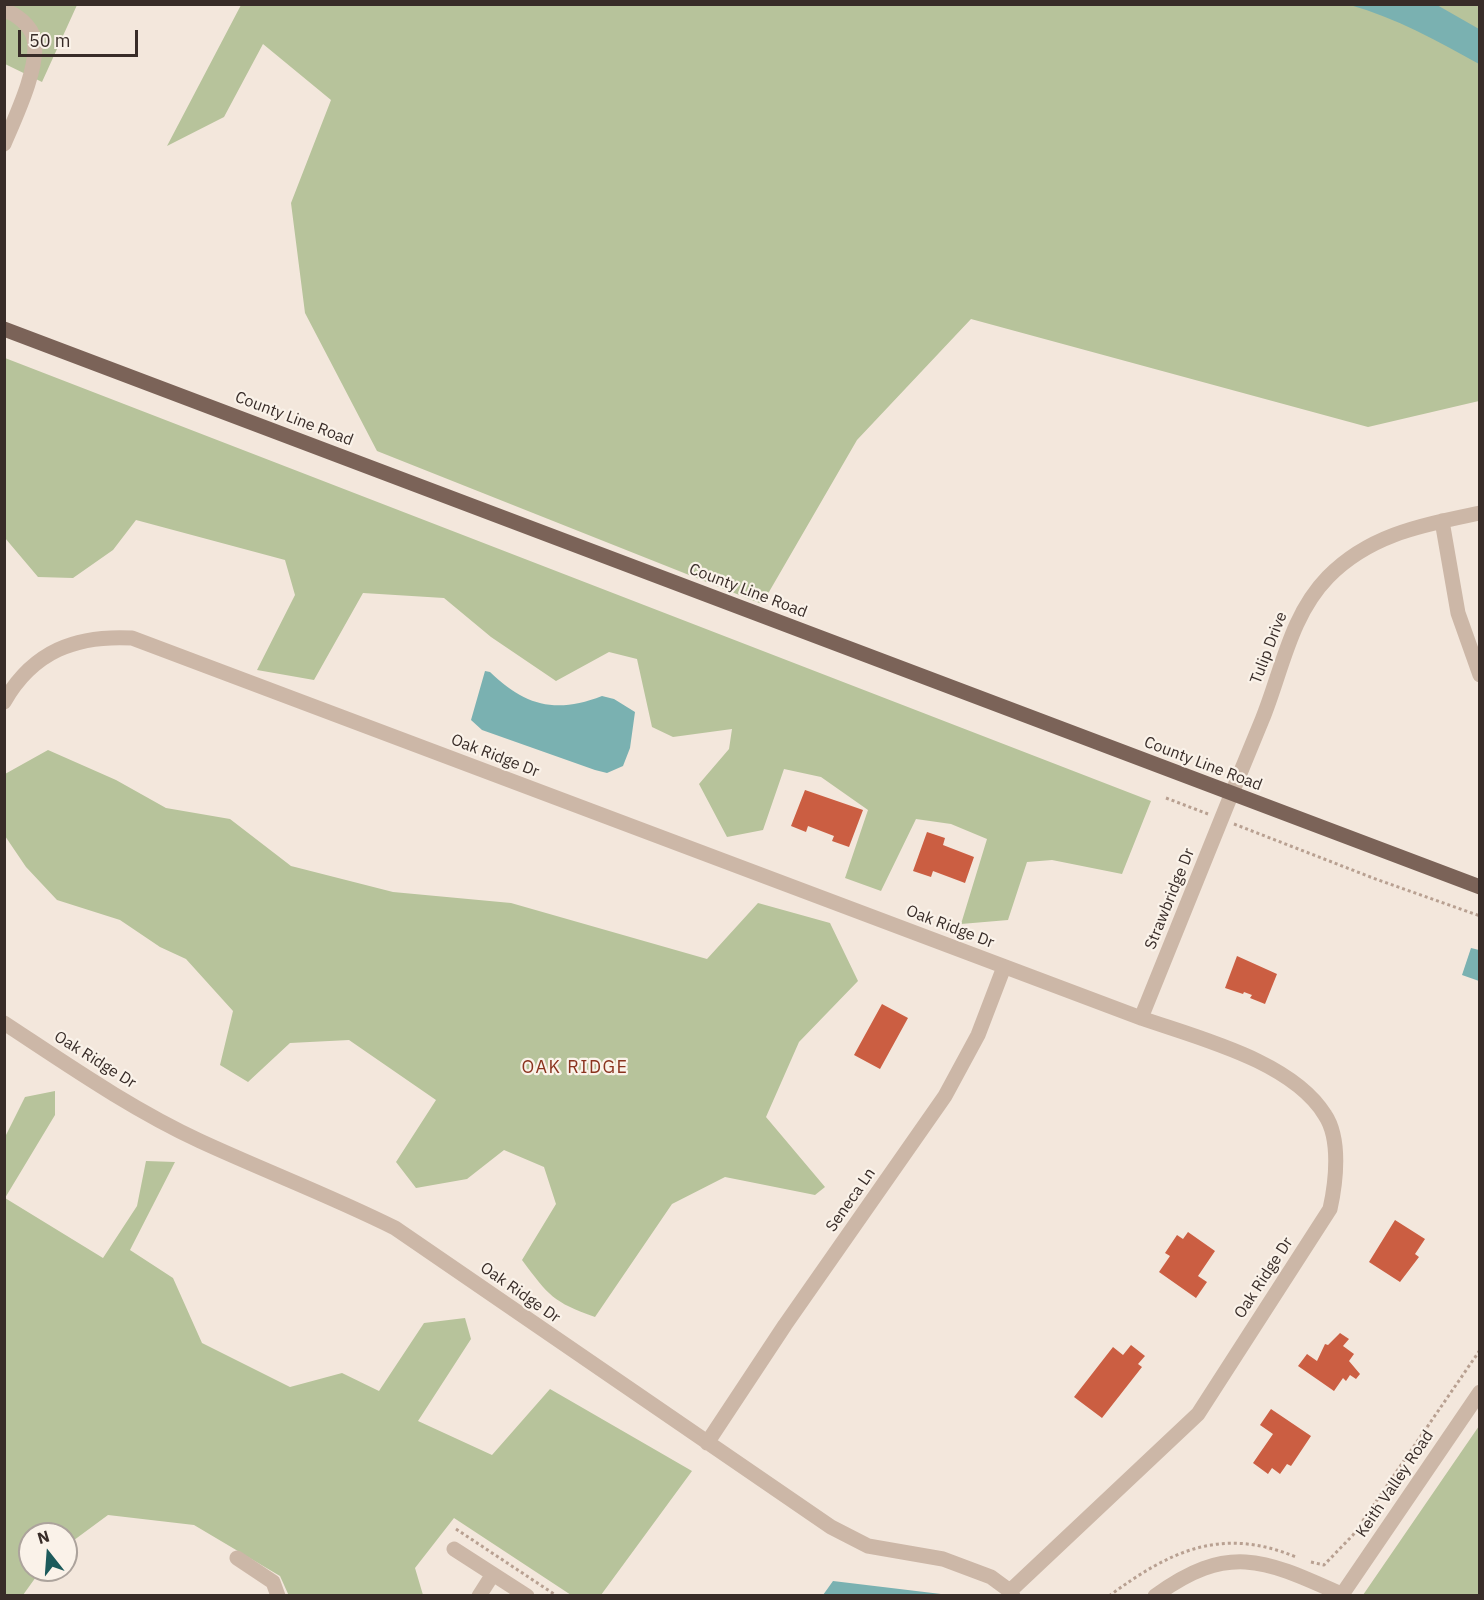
<!DOCTYPE html>
<html>
<head>
<meta charset="utf-8">
<style>
	body { margin:0 }
	#map { position:relative; width:1484px; height:1600px; overflow:hidden; background:#f3e7dc; font-family:"IBM Plex Sans",sans-serif }
	canvas { display:block }
	.frame { position:absolute; inset:0; border:6px solid #382c28; pointer-events:none }
	.north { position:absolute; left:18px; top:1522px; width:60px; height:60px; box-sizing:border-box; background:#faf2e9; border:2px solid #aca39c; border-radius:50%; rotate:343deg; font-size:16px; font-weight:700; line-height:24px; text-align:center; color:#382c28 }
	.north::after { content:''; display:block; margin:auto; width:21px; height:27px; background:#1c5a5b; clip-path:polygon(50% 0,100% 100%,50% 72%,0 100%) }
	.scale { position:absolute; left:18px; top:30px; width:120px; height:27px; box-sizing:border-box; border:3px solid #382c28; border-top:0; padding-left:8px; font-size:18px; line-height:21px; white-space:nowrap; color:#382c28; -webkit-text-stroke:4px #faf2e9; paint-order:stroke }
</style>
</head>
<body>
<div id="map">
<canvas width="1484" height="1600"></canvas>
<div class="frame"></div>
<div class="north">N</div>
<div class="scale">50 m</div>
</div>
<script>
const ctx = document.querySelector('canvas').getContext('2d');
ctx.lineJoin = 'round';
function fill(path, color) { ctx.fillStyle = color; ctx.fill(path, 'evenodd'); }
function stroke(path, color, width, dash) { ctx.strokeStyle = color; ctx.lineWidth = width; ctx.lineCap = dash ? 'butt' : 'round'; ctx.setLineDash(dash || []); ctx.stroke(path); }
function label(font, color, halo, rows, align = 'center') {
  ctx.font = font + ' "IBM Plex Sans",sans-serif'; ctx.lineWidth = 4.5; ctx.setLineDash([]); ctx.textBaseline = 'middle'; ctx.strokeStyle = halo; ctx.fillStyle = color; for (const [text, x, y, turn = 0] of rows) {
    ctx.save(); ctx.translate(x, y); ctx.rotate((+turn || 0) * Math.PI / 180); ctx.textAlign = isNaN(turn) ? turn : align; if (halo) ctx.strokeText(text, 0, 0); ctx.fillText(text, 0, 0); ctx.restore();
  }
}
const green = new Path2D(`
	M5,5h72l-35,77 -37,-18z
	M241,5h1238v396l-111,26 -397,-108 -114,121 -95,164 -385,-153 -72,-138 -14,-110 40,-103 -68,-56 -39,73 -57,29z
	M5,358l1146,443 -29,73 -70,-14 -25,2 -19,58 -47,4 26,-85 -36,-15 -35,-5 -35,72 -36,-13 23,-68 -47,-33 -37,-8 -21,61 -36,7 -28,-53 30,-35 3,-20 -59,8 -21,-10 -15,-68 -28,-7 -53,29 -65,-44 -47,-39 -81,-5 -49,87 -57,-10 38,-75 -10,-35 -149,-40 -23,30 -40,28 -35,-1 -33,-39z
	M48,750l68,30 50,28 64,11 61,47 102,26 118,11 196,56 51,-56 72,20 28,58 -59,61 -33,75 59,70 -10,8 -90,-18 -53,27 -77,113c-42,-15 -46,-21 -73,-57l34,-56 -12,-37 -40,-17 -37,29 -51,9 -20,-26 40,-62 -87,-60 -59,3 -42,39 -28,-17 13,-54 -47,-52 -26,-12 -40,-27 -63,-20 -31,-33 -21,-31v-62z
	M55,1091v24l-50,83 98,60 34,-52 9,-45 29,1 -45,88 43,28 29,65 88,44 52,-14 37,18 45,-68 41,-5 6,21 -53,82 74,34 58,-66 142,82 -91,124h-30l-117,-77 -39,50 8,27 -134,1 -9,-20 -86,-51 -86,-10 -42,31v-12h-36v36h11l-18,25h-18l-1,-456 21,-42z
	M1479,1426v169h-116z`);
const water = new Path2D(`
	M1350,5h87l42,24v35c-41,-23 -83,-46 -129,-59z
	M485,671l5,1c35,34 66,42 112,24l12,3 21,13 -5,36 -7,18 -16,7 -12,-3 -113,-40 -11,-10z
	M1471,948l8,2v31l-17,-6z
	M833,1581l108,13 5,1h-123z`);
const building = new Path2D(`
	M805,790l58,20 -14,37 -17,-6 2,-5 -26,-10 -2,6 -15,-6z
	M927,832l18,6 -2,7 31,12 -9,26 -32,-12 -2,6 -18,-6z
	M1237,956l40,18 -12,30 -15,-6 2,-3 -8,-3 -1,2 -18,-6z
	M882,1004l26,14 -28,51 -26,-14z
	M1395,1220l30,19 -10,15 4,3 -19,25 -31,-20z
	M1188,1232l27,19 -17,25 9,6 -11,16 -37,-26 11,-16 -5,-3 12,-18 6,4z
	M1340,1333l9,6 -6,7 11,8 -5,7 11,13 -4,5 -6,-4 -4,6 -3,-3 -9,13 -36,-25 9,-12 10,7 8,-17 3,1z
	M1131,1345l14,11 -7,8 4,3 -40,51 -28,-21 39,-50 10,8z
	M1271,1409l40,27 -20,30 -4,-2 -7,10 -8,-6 -4,6 -15,-11 20,-29 -13,-9z`);
const path = new Path2D(`
	M1166,798l42,16
	M1234,824l139,54 107,38
	M456,1529l101,67
	M1311,1562l13,3 29,-30 127,-185
	M1109,1596c61,-45 112,-70 187,-39`);
const minor = new Path2D(`
	M4,10c12,4 27,15 30,29 6,27 -19,79 -30,105
	M1442,521l16,92 22,62
	M4,702c29,-51 72,-67 128,-64l1009,380c57,20 151,43 184,97 16,24 11,67 5,94l-132,205 -188,177 3,5
	M1141,1018c40,-100 80,-199 121,-298 20,-49 28,-104 66,-143 42,-43 95,-52 152,-64
	M4,1023c64,42 127,86 196,118 65,30 131,55 195,87l436,299 37,19 75,13 48,18 19,14
	M707,1443l78,-118 160,-229 33,-61 26,-68
	M454,1549l73,47
	M237,1558l36,24 5,14
	M479,1596l14,-22
	M1155,1596c74,-54 110,-36 186,-2
	M1341,1596l139,-204`);
const major = new Path2D(`
	M4,329l1476,558`);
const streetNames = [
	["County Line Road",294,419,21],
	["County Line Road",748,591,21],
	["Tulip Drive",1269,648,-69],
	["Oak Ridge Dr",495,756,21],
	["County Line Road",1203,764,21],
	["Strawbridge Dr",1170,899,-68],
	["Oak Ridge Dr",950,927,21],
	["Oak Ridge Dr",95,1060,32],
	["Seneca Ln",851,1200,-55],
	["Oak Ridge Dr",1264,1278,-57],
	["Oak Ridge Dr",520,1293,35],
	["Keith Valley Road",1395,1484,-56]
];
const neighbourhoodNames = [
	["OAK RIDGE",575,1068]
];
fill(green, '#b7c39b');
fill(water, '#7ab1b1');
fill(building, '#cb5e42');
stroke(path, '#b8a091', 3, [3, 3]);
stroke(minor, '#ccb7a7', 15);
stroke(major, '#7b6358', 15);
label('16px', '#382c28', '#faf2e9', streetNames);
ctx.letterSpacing = '1.5px';
label('18px', '#8a331e', '#faf2e9', neighbourhoodNames);
ctx.letterSpacing = '0px';
</script>
</body>
</html>
